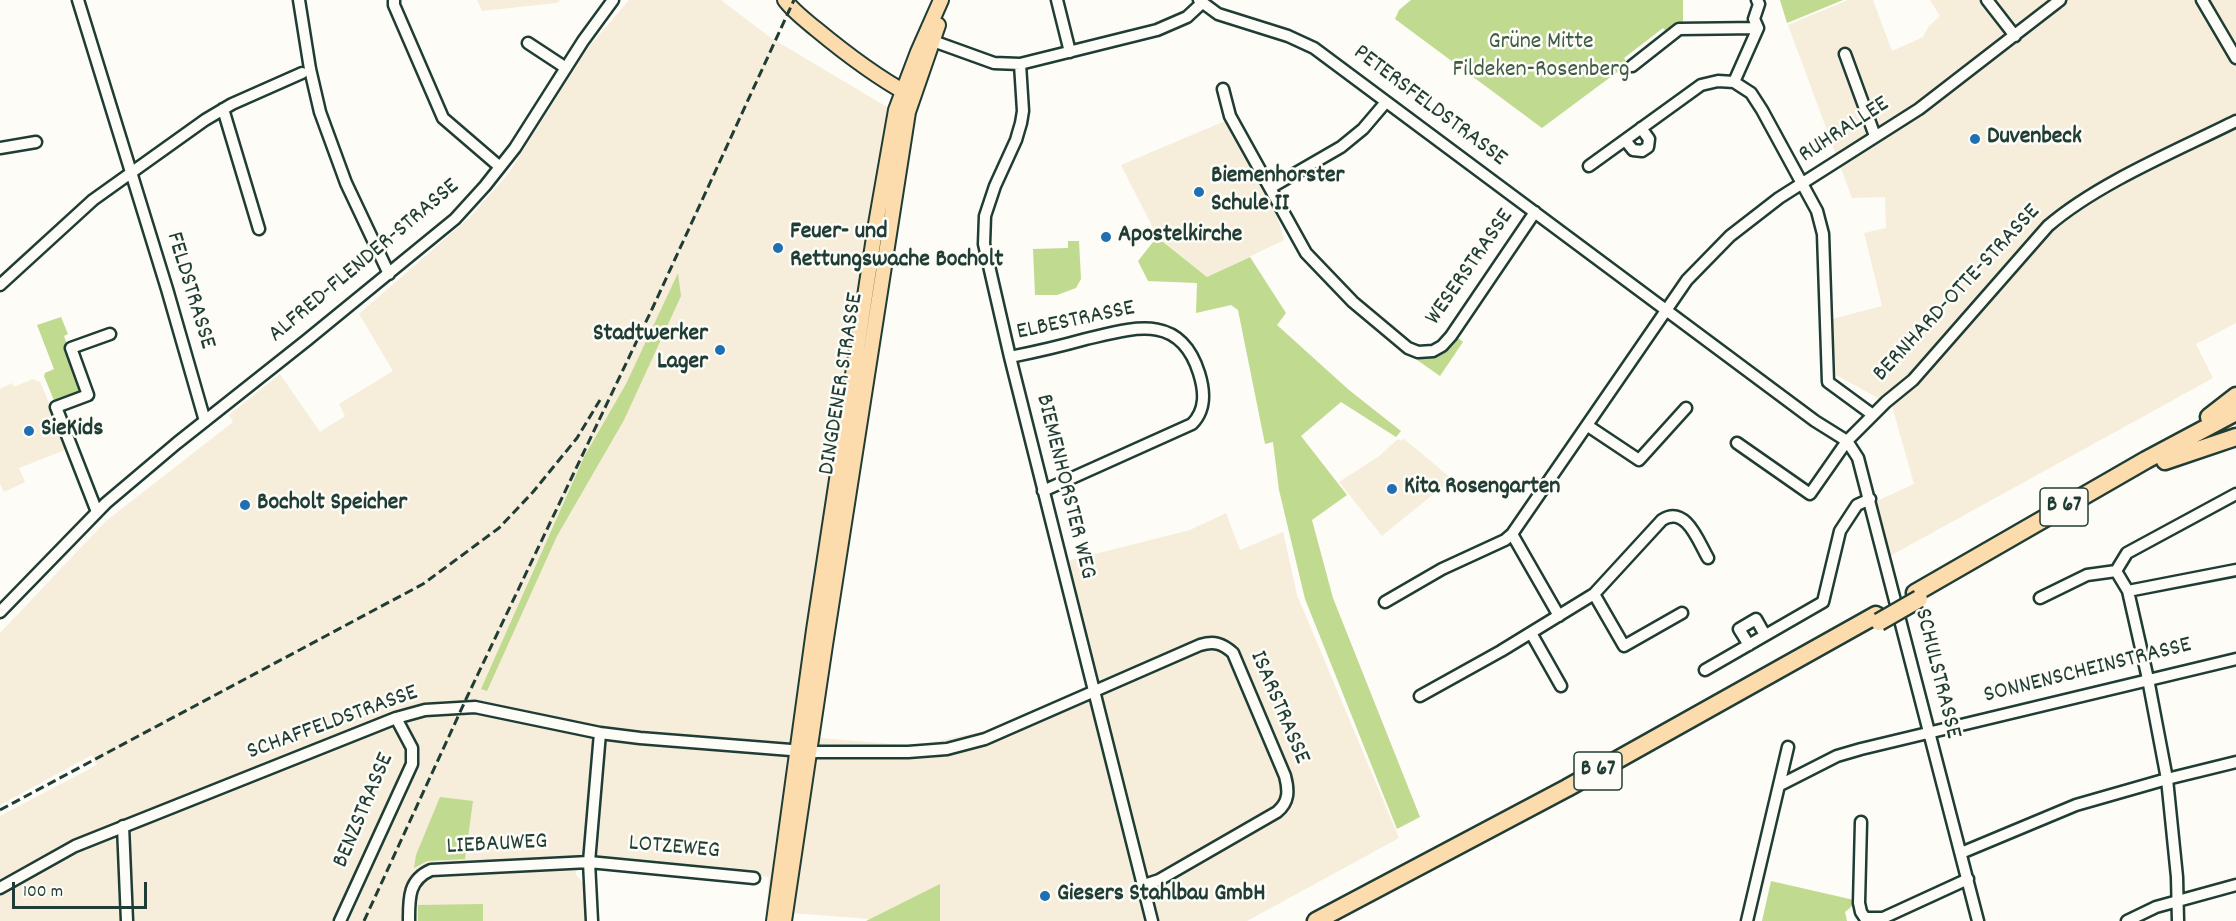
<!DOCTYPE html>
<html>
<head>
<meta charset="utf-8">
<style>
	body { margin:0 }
	#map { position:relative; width:2236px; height:921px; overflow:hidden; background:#fdfcf7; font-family:Dekko,sans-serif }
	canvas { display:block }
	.scale { position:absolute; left:12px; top:882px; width:135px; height:27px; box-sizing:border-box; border:3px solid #1f3d34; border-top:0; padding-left:8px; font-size:18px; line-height:21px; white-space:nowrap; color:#1f3d34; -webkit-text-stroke:4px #fdfcf7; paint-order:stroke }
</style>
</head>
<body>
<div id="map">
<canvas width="2236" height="921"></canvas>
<div class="scale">100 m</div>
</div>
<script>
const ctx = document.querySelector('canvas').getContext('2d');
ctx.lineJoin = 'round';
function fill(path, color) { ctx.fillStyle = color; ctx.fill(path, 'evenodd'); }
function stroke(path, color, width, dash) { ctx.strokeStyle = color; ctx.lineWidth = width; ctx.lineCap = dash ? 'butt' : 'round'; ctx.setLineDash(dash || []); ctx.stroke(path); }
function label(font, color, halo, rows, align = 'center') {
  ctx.font = font + ' Dekko,sans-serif'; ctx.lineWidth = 5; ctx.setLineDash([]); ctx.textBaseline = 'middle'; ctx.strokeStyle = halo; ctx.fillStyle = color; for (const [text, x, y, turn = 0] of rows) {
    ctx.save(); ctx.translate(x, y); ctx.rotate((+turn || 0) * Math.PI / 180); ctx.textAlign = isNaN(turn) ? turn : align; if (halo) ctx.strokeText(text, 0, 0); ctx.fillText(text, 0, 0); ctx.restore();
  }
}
const built = new Path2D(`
	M477,0h83l-3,3 -75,8z
	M629,0h92l50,38 133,79 -95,620 106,9 69,-15 109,-45 -30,-124 127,-32 36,-17 14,37 43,-18 14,63 102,243 -152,83h-307v-36l-70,34 -104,-8 3,-34 -192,-22 -1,19 8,11 2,36h-586v-105l97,-51 -5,-10 -92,50v-172l106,-112 127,-99 -4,-7 51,-41 40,58 25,-16 -6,-12 54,-33 -34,-57 111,-97 38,-43 80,-126z
	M1848,0h25l19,51 31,-14 6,-11 11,-10 -10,-16h306v323l-40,21 17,34 -323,178 -13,-55 37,-17 -22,-78 -56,-31 -4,-56 50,-13 -18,-73 22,-5 -1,-31 -33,1 -64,-173z
	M1225,121l53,98 6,21 -77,37 -50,-41 -36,-71z
	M33,379l7,3 13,30 -2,1 14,37 -46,18 6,14 -21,10 -4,-8v-95l12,-6 2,4z
	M1403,438l49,41 -70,57 -43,-54 39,-25 20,-18 4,2z`);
const green = new Path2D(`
	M1411,0h272v21l-15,12 -5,-5 -39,30 4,6 -86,64 -147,-109 4,-9z
	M1780,0h63l-56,23z
	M1157,237l50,40 43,-20 36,56 -9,12 72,65 52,41 -5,6 -55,-35 -40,34 46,59 -35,25 21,78 87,219 -23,12 -92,-230 -26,-109 -6,-48 -8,2 -27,-134 -7,-5 -35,8 1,-30 -49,-2 -10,-20z
	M1068,241h11l2,38 -5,9 -19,7h-22l-2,-46 35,-1z
	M678,273l3,23 -57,124 -67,116 -70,155 -6,-2 103,-232 42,-73z
	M61,317l7,17 -4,2 20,56 -29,11 -11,-27 1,-3 9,-4 -17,-44z
	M1458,338l5,4 -23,34 -23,-16 2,-2c18,2 28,-7 39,-20z
	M440,797l33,4 -8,58 -38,2 -13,7 2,-13z
	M1771,881l83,19 -2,6 -7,6 2,9h-85z
	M940,884v37h-74z
	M483,904v17h-65v-16z`);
const minor = new Path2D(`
	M78,0l89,289 38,132
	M299,0l11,69 10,43 26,71 43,91
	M394,0v5l49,113 57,49
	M1057,0l13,52
	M1199,0l19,14 70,22 26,12 501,373 32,20 11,17 120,463
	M1757,0l2,4 -5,15 4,9
	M1987,0l28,36
	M2202,0l34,58
	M933,41l61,22 26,1 137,-34 30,-13 15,-14
	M528,43l38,25
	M1845,54l30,82
	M1020,64l3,47 -2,12 -5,17 -21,46 -10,30 -1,28 26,113 142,564
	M1632,66l47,-37 79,-1 -24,54 17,11 11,17 55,101 6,23 5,148 45,33
	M1223,89l7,27 76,137 47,49 55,46 10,4 15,-1 9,-5 9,-10 84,-124
	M223,109l36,120
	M1625,140l8,10 9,1 6,-4 1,-8 -8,-11
	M0,148l36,-6
	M1589,166l112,-81 17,-4 16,1
	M1270,188l71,-41 22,-18 23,-27
	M0,285l93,-85 112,-80 27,-16 70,-31
	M1010,357c25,-5 51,-11 76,-18 47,-11 94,-27 113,34 6,19 7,37 -7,51l-149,67
	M1588,426l51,34 47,-52
	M1737,443l73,51 37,-53 39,-39 27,-22 135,-154c50,-43 128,-75 188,-105
	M97,512l-41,-105 32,-12 -17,-47 39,-14
	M1512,534l47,82
	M2116,571l12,20 20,88 19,100 10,98 1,44
	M2128,591l108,-21
	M1594,594l30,52 58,-33
	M2040,598l47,-23 29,-4 11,-18 109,-59
	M1385,602l57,-33 63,-29 7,-6 175,-254 43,-44 49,-38 140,-89 141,-109
	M0,612l106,-109 71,-60 130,-103 148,-121 30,-33 30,-38 68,-107 30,-41
	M1531,633l30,53
	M1749,645l-10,-16 17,-10 9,16
	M1705,670l118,-68 17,-71 17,-26 13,-6
	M1420,696l81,-45 93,-57 68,-74c24,-15 36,21 46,38
	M1780,785l57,-29 24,-7 375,-90
	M1861,822l-2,81 2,9 4,6h18l85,-39
	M123,826l4,95
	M1961,853l115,-48 91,-26 69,-17
	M0,888l75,-42 321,-128 29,-8 50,-3 125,26 40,5 176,14h92l39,-3 38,-10 215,-94c14,-4 22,-2 33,8l52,123c4,15 4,26 -8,36l-118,68 -15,5
	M340,921l72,-157v-16l-16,-30
	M409,921c0,-22 -1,-41 22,-51l158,-8 165,16
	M592,921l-3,-59 11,-129
	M1747,921l41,-174
	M2127,921l29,-14 80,-22`);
const major = new Path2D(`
	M785,0c8,11 20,20 31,29 29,24 59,47 92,65
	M774,921l40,-291 62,-406 20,-114 22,-58 23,-52
	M784,921l41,-276 83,-533 30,-87`);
const highway = new Path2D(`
	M2209,417l27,-21
	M2165,461l71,-24
	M1915,593l231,-133 90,-48
	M1316,921l251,-133 309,-173`);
const rail = new Path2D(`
	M0,810l423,-226 76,-56 34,-36 44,-54 23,-38
	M364,921l103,-224 186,-390 141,-307`);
const highwayBridge = new Path2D(`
	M1879,622l40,-23`);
const markers = [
	[1975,139,6,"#1f6fb2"],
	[1199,192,6,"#1f6fb2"],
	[1106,237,6,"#1f6fb2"],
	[778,248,6,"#1f6fb2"],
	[720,350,6,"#1f6fb2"],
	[29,431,6,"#1f6fb2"],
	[1392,489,6,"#1f6fb2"],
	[245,505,6,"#1f6fb2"],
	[1045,896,6,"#1f6fb2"]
];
const shields = [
	[2064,507,48],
	[1598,771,48]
];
const shieldNames = [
	["B 67",2064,507],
	["B 67",1598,771]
];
const parkNames = [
	["Grüne Mitte",1541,44],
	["Fildeken-Rosenberg",1541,72]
];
const streetNames = [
	["PETERSFELDSTRASSE",1429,107,37],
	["RUHRALLEE",1845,131,-33],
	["ALFRED-FLENDER-STRASSE",365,262,-40],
	["WESERSTRASSE",1471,268,-55],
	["FELDSTRASSE",189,291,73],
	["BERNHARD-OTTE-STRASSE",1958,294,-47],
	["ELBESTRASSE",1076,322,-12],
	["DINGDENER STRASSE",843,384,-81],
	["BIEMENHORSTER WEG",1064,487,76],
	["SONNENSCHEINSTRASSE",2088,672,-14],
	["SCHULSTRASSE",1936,674,76],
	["ISARSTRASSE",1278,708,67],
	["SCHAFFELDSTRASSE",333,724,-20],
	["BENZSTRASSE",365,811,-67],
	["LIEBAUWEG",497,846,-3],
	["LOTZEWEG",674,849,5]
];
const poiNames = [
	["Duvenbeck",1987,139],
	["Biemenhorster",1211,178],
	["Schule II",1211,206],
	["Feuer- und",790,234],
	["Rettungswache Bocholt",790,262],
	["Apostelkirche",1118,237],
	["Stadtwerker",708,336,"right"],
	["Lager",708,364,"right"],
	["SieKids",41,431],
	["Kita Rosengarten",1404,489],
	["Bocholt Speicher",257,505],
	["Giesers Stahlbau GmbH",1057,896]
];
fill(built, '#f6eddb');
fill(green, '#c0da90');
stroke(minor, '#1f3d34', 15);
stroke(major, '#1f3d34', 18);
stroke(highway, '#1f3d34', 21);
stroke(minor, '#fdfcf7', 10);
stroke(major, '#fcdcac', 14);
stroke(highway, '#fcdcac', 16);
stroke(rail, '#1f3d34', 3, [9, 4.5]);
stroke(highwayBridge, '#1f3d34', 21, []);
stroke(highwayBridge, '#fcdcac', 16);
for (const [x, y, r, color] of markers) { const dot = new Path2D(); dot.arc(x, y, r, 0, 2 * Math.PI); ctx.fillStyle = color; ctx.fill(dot); stroke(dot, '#fdfcf7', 2); }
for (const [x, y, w] of shields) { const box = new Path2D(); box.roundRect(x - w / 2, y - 19, w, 38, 4.5); ctx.fillStyle = '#fdfcf7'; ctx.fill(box); stroke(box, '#1f3d34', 1.5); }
label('bold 22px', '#1f3d34', null, shieldNames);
label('24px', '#3f5c46', '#fdfcf7', parkNames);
label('24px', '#1f3d34', '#fdfcf7', streetNames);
label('bold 24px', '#1f3d34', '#fdfcf7', poiNames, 'left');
</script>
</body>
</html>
